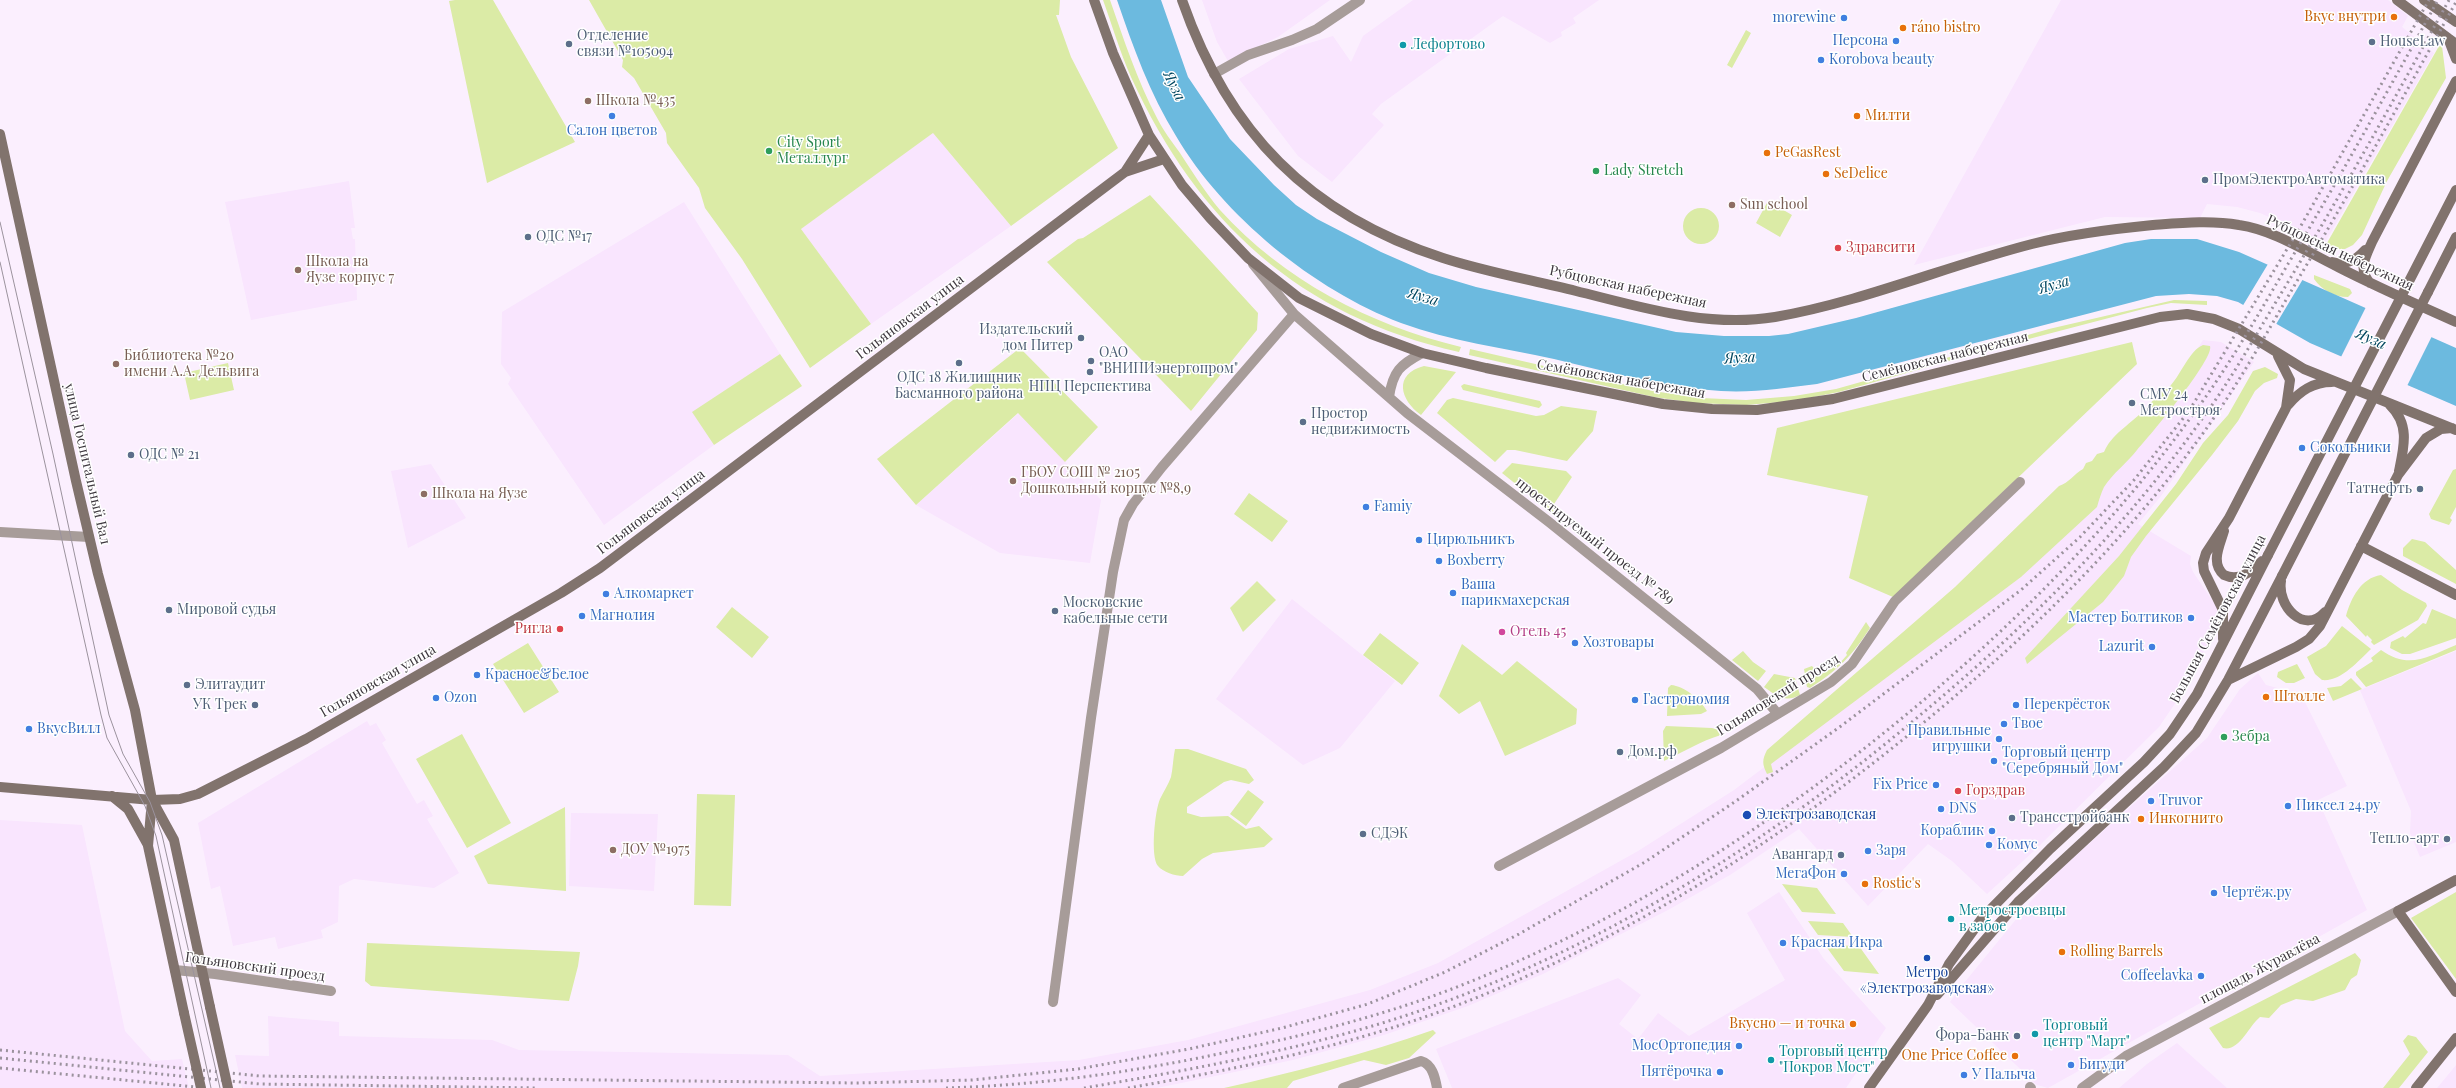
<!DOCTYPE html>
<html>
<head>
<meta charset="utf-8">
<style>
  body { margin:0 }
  canvas { display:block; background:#fbeffe }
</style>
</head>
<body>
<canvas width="2456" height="1088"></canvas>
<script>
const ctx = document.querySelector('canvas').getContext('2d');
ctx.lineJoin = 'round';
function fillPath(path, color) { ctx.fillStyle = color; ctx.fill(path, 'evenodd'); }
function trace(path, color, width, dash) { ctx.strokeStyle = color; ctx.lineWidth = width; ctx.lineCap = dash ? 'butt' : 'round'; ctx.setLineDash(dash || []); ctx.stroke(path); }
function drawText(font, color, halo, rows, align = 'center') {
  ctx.font = font + ' "Playfair Display",serif'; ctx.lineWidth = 3; ctx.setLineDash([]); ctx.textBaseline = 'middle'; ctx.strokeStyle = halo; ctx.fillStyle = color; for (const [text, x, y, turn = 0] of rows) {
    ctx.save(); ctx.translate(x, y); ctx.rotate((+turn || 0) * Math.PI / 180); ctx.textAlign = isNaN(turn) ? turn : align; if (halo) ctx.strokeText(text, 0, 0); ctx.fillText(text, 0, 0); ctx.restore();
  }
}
fillPath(new Path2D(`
  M1202 0H1330L1278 37 1228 61 1217 42Z
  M1413 0H1599L1573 18 1576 23 1561 32 1562 36 1550 43 1503 16 1493 23 1381 104 1372 114 1384 125 1332 182 1298 156 1239 79 1289 49 1333 36 1351 62 1363 36Z
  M2061 0H2388L2408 16 2402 27 2434 53 2323 246 2291 227 2260 213 2237 207 2207 204 2200 218 2105 217 1914 265Z
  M933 133 1011 226 871 324 801 229Z
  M349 181 355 228H351L353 239H355L357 300 251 320 225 202Z
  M684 202 780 354 693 412 714 445 604 525 508 384 511 378 501 364 502 312Z
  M2203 340 2221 342 2254 362 2161 496 2138 524 2191 556 2190 564 2193 572 2218 609 2219 619 2216 629 2176 702 2159 727 2035 850 1987 894 1952 861 1928 844 1868 906 1799 829 1730 875 1668 910 1543 974 1468 1006 1384 1035 1293 1060 1157 1088H242L235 1055 269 1056 268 1016 339 1022V1036L492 1040 519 1050 788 1055 820 1076 1079 1060 1188 1040 1370 990 1438 963 1638 851 1734 790 1812 731 2163 402Z
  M1019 413 1101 500 1090 563 1000 553 916 505Z
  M431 464 466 518 408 548 391 471Z
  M1292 599 1395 681 1340 748 1303 765 1216 699Z
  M2456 651V842L2420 857 2410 833 2411 811 2360 690Z
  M2258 673 2266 685 2301 694 2347 786 2318 800 2367 910 2048 1088 2037 1085 1950 1002 1964 983 2031 901 2061 869 2207 738 2240 689Z
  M367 721 370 726 376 723 386 740 382 743 417 804 424 800 433 816 427 819 459 873 434 888 354 879 339 886 338 922 321 930 323 938 278 949 275 937 233 946 220 886 211 889 198 823Z
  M571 813 658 814 654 891 569 886Z
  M0 820 82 825 125 1031 152 1061 182 1059 189 1088H0Z
  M1779 892 1824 959 1886 1028 1846 1088H1452L1436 1049 1618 978 1641 995 1619 1024 1638 1039 1658 1013 1689 1036 1785 980 1747 913Z
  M2177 1043 2227 1088H2119L2147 1064Z
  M2456 1065V1088H2437L2452 1070Z`), '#f9e5fe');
fillPath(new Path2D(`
  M455 0H493L575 142 487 183 449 1Z
  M589 0H1060L1059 15H1056L1071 57 1118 148 1011 226 933 133 801 229 871 324 810 368 742 259 705 208 699 188 667 143 666 133 634 78 622 67 623 60Z
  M1103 0H1110C1124 40 1137 80 1157 118 1163 130 1172 142 1180 153 1193 173 1205 192 1220 210 1283 280 1370 325 1461 347L1459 352C1300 316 1198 223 1131 77 1120 52 1112 25 1103 0Z
  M1746 30 1751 33 1732 68 1727 65Z
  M2439 46H2442L2446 78 2387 181 2362 235 2353 245 2345 249H2330L2327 243Z
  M1150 195 1258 313 1257 330 1191 411 1047 262 1078 239 1083 238Z
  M1768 201 1792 215 1780 237 1756 223Z
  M1683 226a18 18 0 1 1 36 0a18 18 0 1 1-36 0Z
  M2314 275 2350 289 2352 293 2348 297C2334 297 2322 290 2314 279Z
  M2174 300 2207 301V305L2171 303 2147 308 2002 346 1839 392 1793 401 1746 405 1695 403 1654 397 1469 355 1470 349 1653 391 1701 398 1746 400 1794 396 1836 389 2049 329Z
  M2132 342 2137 364 1893 597 1849 578 1868 496 1767 475 1777 428Z
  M2203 345 2210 346C2215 358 2149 437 2137 450 2127 463 2113 473 2104 487 2101 493 2099 500 2097 507L2021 577 1771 764 1773 772 1767 774C1762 764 1762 760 1767 750L1955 587 2059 486C2069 483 2074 474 2083 469L2086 463 2092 461 2097 454 2104 452C2111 435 2129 425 2142 412 2149 406 2154 398 2161 392 2164 389 2169 389 2171 385 2181 374 2190 350 2203 345Z
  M1020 348 1098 427 1065 462 1018 413 916 505 877 459Z
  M780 354 802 386 714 445 692 412Z
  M228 363 234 390 190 400 184 373Z
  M1424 366 1456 372 1421 415C1400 400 1393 374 1424 366Z
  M2265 367 2278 374 2277 378 2264 383 2255 391 2238 421 2212 455 2146 536 2131 557 2124 576 2103 602 2027 664 2025 658 2119 556 2176 484 2203 443 2228 415 2253 371Z
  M1464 384 1540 401 1542 405 1539 408 1463 390 1461 386Z
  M1453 398 1536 416 1544 415 1561 406 1597 411 1593 431 1567 461 1515 450H1507L1495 462 1437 413 1447 400Z
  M1512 463 1566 471 1572 477 1554 504 1553 514 1502 473Z
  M2456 469V507L2450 518 2452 520 2449 525 2431 519 2429 514 2453 470Z
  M1249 493 1288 521 1272 542 1234 514Z
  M2412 539 2425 542 2456 570V584L2403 556V548Z
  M2381 575 2402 590 2426 603 2427 606 2418 620 2374 645 2371 642 2372 640 2367 635 2366 637 2346 616C2351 598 2361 578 2381 575Z
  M1257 581 1276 600 1243 632 1230 608Z
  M732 607 769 637 752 658 716 627Z
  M2432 609 2456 619V638L2410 654H2402L2390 648 2391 642 2403 636 2405 638 2423 623 2426 624Z
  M1866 622 1870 628C1851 657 1839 669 1810 688L1807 687 1804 669 1812 666 1820 675 1839 664 1847 655 1846 653Z
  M2342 626 2371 649C2358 661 2341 682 2322 680L2315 674 2307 657 2326 646Z
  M1380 633 1419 663 1402 685 1363 655Z
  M528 643 559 692 524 713 493 664Z
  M1462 644 1502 675 1517 661 1577 709 1576 724 1505 756 1480 701 1459 714 1439 696Z
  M2456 645V650L2366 687 2356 675V672L2373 661 2371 658 2381 650C2409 670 2427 657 2456 645Z
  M1743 651 1753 662 1766 671 1758 681 1732 660Z
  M2297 664 2305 678 2294 683H2286L2277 677 2278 672Z
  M1774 674 1795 678 1800 695C1785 703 1777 696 1764 687Z
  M2351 678 2362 689 2333 701 2327 688 2341 686Z
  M1671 685C1684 686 1700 699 1707 711L1701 714 1667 716 1668 688Z
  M1666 726 1712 728 1722 731 1721 735C1701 741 1683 752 1664 761L1663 731Z
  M462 734 511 823 467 848 416 759Z
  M1175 749H1188L1246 769 1254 780 1249 784 1231 780 1224 782 1187 807V813L1201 817 1228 816 1246 829 1259 826 1273 839 1264 847 1213 853 1202 859 1183 876C1175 876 1163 872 1158 866 1150 857 1155 810 1160 799 1164 791 1168 785 1171 777 1173 768 1173 758 1175 749Z
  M1248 790 1264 802 1246 826 1230 814Z
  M697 794 735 795 731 906 694 905Z
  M565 807 566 891 488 884 474 856Z
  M1782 884 1817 888 1836 914 1802 912Z
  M2456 892V979L2411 918Z
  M1808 921 1843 923 1853 937 1818 935Z
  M367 943 580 952 578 966 569 1001 371 986 365 981Z
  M1825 945 1859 946 1879 974 1844 971Z
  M2355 953 2361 960 2357 975 2351 979 2345 990 2313 1001 2296 999 2281 1005 2269 1018 2260 1017C2248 1027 2239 1052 2223 1048L2209 1028Z
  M1433 1030 1436 1033 1409 1058 1386 1065 1364 1060 1293 1081 1287 1088H1224C1295 1072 1365 1054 1433 1030Z
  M2408 1035 2416 1037 2428 1052 2399 1088H2383L2410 1054 2403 1041Z`), '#dbeba6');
fillPath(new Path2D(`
  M1117 0H1161L1188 77 1230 139 1274 185 1296 205 1317 219 1381 252 1429 273 1476 287 1676 332 1724 336H1769L1788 334 1856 318 2125 243 2151 239H2197L2239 252 2456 348V406L2310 343 2238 302 2217 296 2189 294 2156 296 1817 384C1785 388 1753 393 1721 391 1665 388 1609 372 1554 359 1504 348 1450 341 1401 323 1314 290 1223 216 1176 136 1150 94 1133 47 1117 0Z`), '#6cbadf');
fillPath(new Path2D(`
  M2268 264 2303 279 2275 326 2242 307Z
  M2366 307 2432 336 2406 388 2340 359Z`), '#fbeffe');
trace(new Path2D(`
  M1214 74 1248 55 1292 40 1317 29 1360 0
  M1253 264 1294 314 1407 413 1549 522 1757 689 1777 713
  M1389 397C1393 371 1400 365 1422 353
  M0 532 89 537
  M1499 866 1721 748 1831 682 1852 664 1895 601 2020 482
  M175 970 215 974 331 991
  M1053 1002 1091 718 1113 572 1124 520 1133 504 1162 467 1294 314
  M2030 1087 2031 1088
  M1343 1088 1421 1061C1432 1064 1435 1077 1437 1088
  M2082 1088 2126 1056 2398 911`), '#a79c99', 10);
trace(new Path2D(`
  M1094 0 1113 53 1149 135 1182 185 1210 218 1248 258 1299 298 1371 334 1422 353 1486 368 1663 404 1712 409 1757 410 1833 399 2160 317 2187 314 2214 319 2239 329 2304 369 2456 430
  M1182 0C1228 132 1309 215 1443 258 1486 272 1532 280 1576 291 1641 307 1707 328 1775 317 1862 302 1946 266 2032 244 2071 234 2112 229 2153 225 2180 223 2211 220 2239 225 2274 230 2307 252 2338 267 2377 287 2416 304 2456 322
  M2397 0 2456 44
  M2424 0 2456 22
  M2448 38 2456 59
  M0 134 76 481 98 574 135 710 152 800 148 846 184 1013
  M1125 172 1149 135
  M2332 262C2346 266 2356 260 2365 250
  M2370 283C2358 269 2365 258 2372 242L2456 81
  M2428 292 2456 237
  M2288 405C2300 391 2313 382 2332 382
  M2390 405C2410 424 2404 447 2399 471
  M2224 531C2220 545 2210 563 2224 575 2239 582 2251 572 2262 561
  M2361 546 2456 595
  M2281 581C2277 606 2304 635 2325 612
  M2223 639V610L2204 571 2203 563 2206 553 2229 518 2286 408 2290 380 2278 356
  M2228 680 2296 647 2309 639 2320 626 2398 475 2426 438 2441 429 2452 428
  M0 787 152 800 180 799 198 794 306 739 561 593 600 568 1125 172 1164 159
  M112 796 128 809 148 845
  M152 800 174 840 210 1007
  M2456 880 2398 911 2456 992
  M1937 995 2018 902 2164 767 2196 733 2228 680 2282 576
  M1869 1088 1928 1005 1949 964 1983 917 2050 849 2144 762 2170 734 2197 694 2268 555
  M2416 1088 2456 1038`), '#81736d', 10);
trace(new Path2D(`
  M0 222 53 454 109 715 123 754 150 802 162 835 220 1088
  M0 262 101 715 107 738 145 806 156 836 211 1088`), '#9b929d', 1);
trace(new Path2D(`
  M0 1050 260 1076 857 1083 972 1080 1078 1069 1189 1049 1282 1028 1368 1004 1445 972 1519 934 1645 862 1736 801 1841 726 2021 590 2080 537 2134 480 2189 411 2298 231 2429 0
  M0 1058 260 1084 538 1088
  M0 1068 206 1088
  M946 1088C1044 1085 1141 1071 1237 1050 1313 1033 1389 1014 1462 985 1630 918 1781 820 1919 704 2021 618 2116 521 2194 413 2229 366 2258 315 2288 264 2340 177 2389 89 2438 0
  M1084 1088C1183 1071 1283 1053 1379 1024 1582 962 1765 847 1925 711 2028 625 2124 529 2202 419 2233 377 2258 331 2285 287 2342 193 2396 96 2449 0
  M1128 1088C1243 1068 1359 1044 1468 1001 1642 932 1797 829 1940 709 2041 624 2135 530 2211 422 2244 375 2271 325 2300 276 2354 186 2405 94 2456 2`), '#9b929d', 3, [2, 4]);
trace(new Path2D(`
  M2268 555 2456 190
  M2282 576 2428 292
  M210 1007 228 1088
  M184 1013 201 1088`), '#81736d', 10);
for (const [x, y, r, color] of [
  [2394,17,4,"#e8710a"],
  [1844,18,4,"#3f7fe0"],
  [1903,28,4,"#e8710a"],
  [1896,41,4,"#3f7fe0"],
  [2372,42,4,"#5c6f8a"],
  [569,44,4,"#5c6f8a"],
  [1403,45,4,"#0f9aa8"],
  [1821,60,4,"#3f7fe0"],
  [588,101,4,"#8d6e63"],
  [612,116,4,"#3f7fe0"],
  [1857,116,4,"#e8710a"],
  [769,151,4,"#2e9e5b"],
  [1767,153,4,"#e8710a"],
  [1596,171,4,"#2e9e5b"],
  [1826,174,4,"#e8710a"],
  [2205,180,4,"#5c6f8a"],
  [1732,205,4,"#8d6e63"],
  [528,237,4,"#5c6f8a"],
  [1838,248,4,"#e0444e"],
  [298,270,4,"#8d6e63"],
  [1081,338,4,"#5c6f8a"],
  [1091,361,4,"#5c6f8a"],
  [959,363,4,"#5c6f8a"],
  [116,364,4,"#8d6e63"],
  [1090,372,4,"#5c6f8a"],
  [2132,403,4,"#5c6f8a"],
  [1303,422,4,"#5c6f8a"],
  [2302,448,4,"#3f7fe0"],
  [131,455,4,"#5c6f8a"],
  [1013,481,4,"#8d6e63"],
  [2420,489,4,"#5c6f8a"],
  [424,494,4,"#8d6e63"],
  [1366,507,4,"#3f7fe0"],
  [1419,540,4,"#3f7fe0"],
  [1439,561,4,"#3f7fe0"],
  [1453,593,4,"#3f7fe0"],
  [606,594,4,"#3f7fe0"],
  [169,610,4,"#5c6f8a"],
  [1055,611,4,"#5c6f8a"],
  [582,616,4,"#3f7fe0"],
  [2191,618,4,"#3f7fe0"],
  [560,629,4,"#e0444e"],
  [1502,632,4,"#d1479c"],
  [1575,643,4,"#3f7fe0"],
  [2152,647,4,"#3f7fe0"],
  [477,675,4,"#3f7fe0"],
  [187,685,4,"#5c6f8a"],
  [2266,697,4,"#e8710a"],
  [436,698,4,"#3f7fe0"],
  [1635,700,4,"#3f7fe0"],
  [255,705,4,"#5c6f8a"],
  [2016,705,4,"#3f7fe0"],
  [2004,724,4,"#3f7fe0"],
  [29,729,4,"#3f7fe0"],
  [2224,737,4,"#2e9e5b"],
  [1999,739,4,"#3f7fe0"],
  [1620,752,4,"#5c6f8a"],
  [1994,761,4,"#3f7fe0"],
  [1936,785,4,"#3f7fe0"],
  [1958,791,4,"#e0444e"],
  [2151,801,4,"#3f7fe0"],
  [2288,806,4,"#3f7fe0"],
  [1941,809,4,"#3f7fe0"],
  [1747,815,5,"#1a4fb4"],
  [2012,818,4,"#5c6f8a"],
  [2141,819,4,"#e8710a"],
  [1992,831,4,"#3f7fe0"],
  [1363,834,4,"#5c6f8a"],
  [2447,839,4,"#5c6f8a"],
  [1989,845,4,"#3f7fe0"],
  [613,850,4,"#8d6e63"],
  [1868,851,4,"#3f7fe0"],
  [1841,855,4,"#5c6f8a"],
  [1844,874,4,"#3f7fe0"],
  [1865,884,4,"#e8710a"],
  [2214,893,4,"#3f7fe0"],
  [1951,919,4,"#0f9aa8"],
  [1783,943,4,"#3f7fe0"],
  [2062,952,4,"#e8710a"],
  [1927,958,4,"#1a4fb4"],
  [2201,976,4,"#3f7fe0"],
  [1853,1024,4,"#e8710a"],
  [2035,1034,4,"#0f9aa8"],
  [2017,1036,4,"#5c6f8a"],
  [1739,1046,4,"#3f7fe0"],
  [2015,1056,4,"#e8710a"],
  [1771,1060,4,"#0f9aa8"],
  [2071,1065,4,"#3f7fe0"],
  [1720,1072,4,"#3f7fe0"],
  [1964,1075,4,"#3f7fe0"]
]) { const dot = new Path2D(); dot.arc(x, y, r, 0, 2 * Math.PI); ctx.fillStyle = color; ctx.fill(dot); trace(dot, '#fff', 1.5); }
drawText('14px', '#c56008', '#fff', [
  ["Вкус внутри",2386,17,"right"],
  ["ráno bistro",1911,28],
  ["Милти",1865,116],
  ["PeGasRest",1775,153],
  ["SeDelice",1834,174],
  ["Штолле",2274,697],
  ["Инкогнито",2149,819],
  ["Rostic's",1873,884],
  ["Rolling Barrels",2070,952],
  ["Вкусно — и точка",1845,1024,"right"],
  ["One Price Coffee",2007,1056,"right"]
], 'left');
drawText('14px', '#366cbe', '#fff', [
  ["morewine",1836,18,"right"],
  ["Персона",1888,41,"right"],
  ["Korobova beauty",1829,60],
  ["Салон цветов",612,131,"center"],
  ["Сокольники",2310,448],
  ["Famiy",1374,507],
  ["Цирюльникъ",1427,540],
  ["Boxberry",1447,561],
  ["Ваша",1461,585],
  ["парикмахерская",1461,601],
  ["Алкомаркет",614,594],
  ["Магнолия",590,616],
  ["Мастер Болтиков",2183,618,"right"],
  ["Хозтовары",1583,643],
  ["Lazurit",2144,647,"right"],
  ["Красное&Белое",485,675],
  ["Ozon",444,698],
  ["Гастрономия",1643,700],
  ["Перекрёсток",2024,705],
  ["Твое",2012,724],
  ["ВкусВилл",37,729],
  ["Правильные",1991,731,"right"],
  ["игрушки",1991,747,"right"],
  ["Торговый центр",2002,753],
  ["\"Серебряный Дом\"",2002,769],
  ["Fix Price",1928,785,"right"],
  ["Truvor",2159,801],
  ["Пиксел 24.ру",2296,806],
  ["DNS",1949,809],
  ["Кораблик",1984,831,"right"],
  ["Комус",1997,845],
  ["Заря",1876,851],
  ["МегаФон",1836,874,"right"],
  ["Чертёж.ру",2222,893],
  ["Красная Икра",1791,943],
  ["Coffeelavka",2193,976,"right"],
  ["МосОртопедия",1731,1046,"right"],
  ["Бигуди",2079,1065],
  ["Пятёрочка",1712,1072,"right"],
  ["У Палыча",1972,1075]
], 'left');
drawText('14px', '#4e5e75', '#fff', [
  ["Отделение",577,36],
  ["связи №105094",577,52],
  ["HouseLaw",2380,42],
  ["ПромЭлектроАвтоматика",2213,180],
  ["ОДС №17",536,237],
  ["Издательский",1073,330,"right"],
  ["дом Питер",1073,346,"right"],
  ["ОАО",1099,353],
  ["\"ВНИПИэнергопром\"",1099,369],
  ["ОДС 18 Жилищник",959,378,"center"],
  ["Басманного района",959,394,"center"],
  ["НПЦ Перспектива",1090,387,"center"],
  ["СМУ 24",2140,395],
  ["Метростроя",2140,411],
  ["Простор",1311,414],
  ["недвижимость",1311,430],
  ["ОДС № 21",139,455],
  ["Татнефть",2412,489,"right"],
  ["Московские",1063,603],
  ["кабельные сети",1063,619],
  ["Мировой судья",177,610],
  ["Элитаудит",195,685],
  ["УК Трек",247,705,"right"],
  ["Дом.рф",1628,752],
  ["Трансстройбанк",2020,818],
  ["СДЭК",1371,834],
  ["Тепло-арт",2439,839,"right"],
  ["Авангард",1833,855,"right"],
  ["Фора-Банк",2009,1036,"right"]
], 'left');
drawText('14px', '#0d838f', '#fff', [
  ["Лефортово",1411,45],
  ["Метростроевцы",1959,911],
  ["в забое",1959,927],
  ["Торговый",2043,1026],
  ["центр \"Март\"",2043,1042],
  ["Торговый центр",1779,1052],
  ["\"Покров Мост\"",1779,1068]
], 'left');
drawText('14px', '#785e54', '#fff', [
  ["Школа №435",596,101],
  ["Sun school",1740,205],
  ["Школа на",306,262],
  ["Яузе корпус 7",306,278],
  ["Библиотека №20",124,356],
  ["имени А.А. Дельвига",124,372],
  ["ГБОУ СОШ № 2105",1021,473],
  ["Дошкольный корпус №8,9",1021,489],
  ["Школа на Яузе",432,494],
  ["ДОУ №1975",621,850]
], 'left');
drawText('14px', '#27864d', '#fff', [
  ["City Sport",777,143],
  ["Металлург",777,159],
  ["Lady Stretch",1604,171],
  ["Зебра",2232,737]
], 'left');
drawText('14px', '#be3a42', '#fff', [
  ["Здравсити",1846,248],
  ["Ригла",552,629,"right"],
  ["Горздрав",1966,791]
], 'left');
drawText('14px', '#3d373e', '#fff', [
  ["Рубцовская набережная",2340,253,25],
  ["Рубцовская набережная",1628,287,12],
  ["Гольяновская улица",910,317,-37],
  ["Семёновская набережная",1945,357,-14],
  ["Семёновская набережная",1621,379,10],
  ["улица Госпитальный Вал",87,464,77],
  ["Гольяновская улица",651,512,-37],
  ["проектируемый проезд № 789",1595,541,38],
  ["Большая Семёновская улица",2218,619,-62],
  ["Гольяновская улица",378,681,-30],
  ["Гольяновский проезд",1778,695,-32],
  ["Гольяновский проезд",255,967,8],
  ["площадь Журавлёва",2260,969,-28]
]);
drawText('14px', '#b23c85', '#fff', [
  ["Отель 45",1510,632]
], 'left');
drawText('14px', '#164399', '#fff', [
  ["Электрозаводская",1756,815],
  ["Метро",1927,973,"center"],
  ["«Электрозаводская»",1927,989,"center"]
], 'left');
drawText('italic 15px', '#00465f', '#fff', [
  ["Яуза",1174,86,64],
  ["Яуза",2054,285,-16],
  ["Яуза",1423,297,16],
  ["Яуза",2371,339,24],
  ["Яуза",1740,358,-3]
]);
</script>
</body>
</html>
